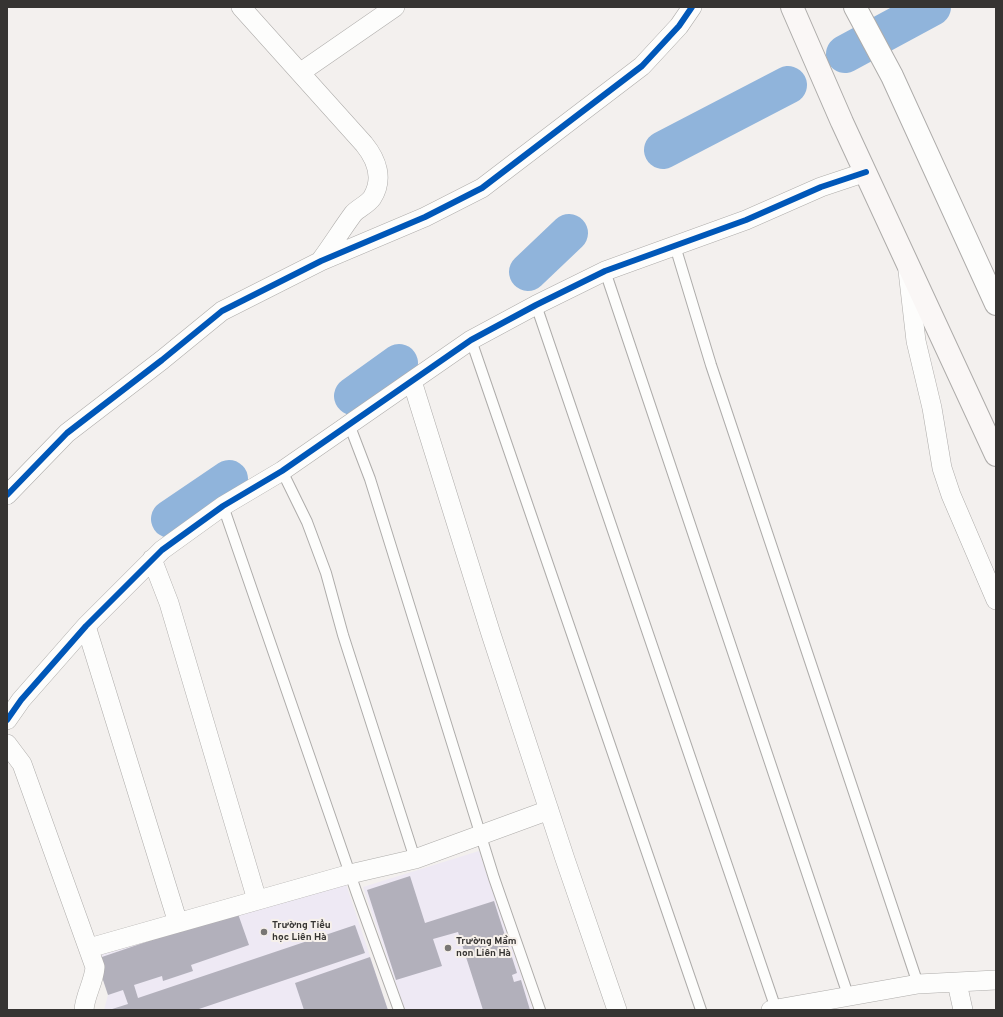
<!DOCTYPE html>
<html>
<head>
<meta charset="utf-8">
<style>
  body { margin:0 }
  #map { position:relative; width:1003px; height:1017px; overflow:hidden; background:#f3f0ee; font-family:Overpass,sans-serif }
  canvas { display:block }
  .frame { position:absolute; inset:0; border:8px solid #363432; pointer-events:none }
</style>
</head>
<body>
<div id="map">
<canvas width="1003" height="1017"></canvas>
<div class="frame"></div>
</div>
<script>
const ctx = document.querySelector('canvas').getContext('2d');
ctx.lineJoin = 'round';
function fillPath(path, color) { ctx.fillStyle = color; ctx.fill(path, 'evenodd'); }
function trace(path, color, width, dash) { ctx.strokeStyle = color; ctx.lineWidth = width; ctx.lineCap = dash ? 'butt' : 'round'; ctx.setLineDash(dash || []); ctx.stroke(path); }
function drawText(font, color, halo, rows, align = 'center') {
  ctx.font = font + ' Overpass,sans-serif'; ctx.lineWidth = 4; ctx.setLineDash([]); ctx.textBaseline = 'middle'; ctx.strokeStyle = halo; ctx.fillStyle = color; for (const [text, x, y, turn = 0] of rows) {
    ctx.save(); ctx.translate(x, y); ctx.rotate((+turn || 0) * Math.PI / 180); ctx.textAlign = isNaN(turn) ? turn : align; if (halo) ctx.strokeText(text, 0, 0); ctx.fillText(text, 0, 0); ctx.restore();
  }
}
fillPath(new Path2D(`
  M479 851 533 1010H405L363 887Z
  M346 884 388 1010H104L108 995 97 952Z`), '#eee9f4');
trace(new Path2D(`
  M845 54 932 7
  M663 150 788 85
  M528 272 569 233
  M353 396 399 363
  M170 519 229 479`), '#90b4db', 38);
fillPath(new Path2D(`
  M410 876 425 923 494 901 517 973 512 975 514 982 521 980 530 1010H483L458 932 433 939 442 966 396 980 367 890Z
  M237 911 249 945 191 965 193 971 163 981 162 976 134 985 138 998 355 925 365 953 196 1010H109L128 1004 123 990 108 995 96 959Z
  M370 957 388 1010H304L295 983Z`), '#b2b0bb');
const service = new Path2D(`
  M675 246 711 365 918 984
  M605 271 848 995
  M536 305 776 1009
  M471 340 701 1010
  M349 424 370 479 494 878 540 1010
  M282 471 307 522 326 573 343 635 415 859
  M223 506 357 894 399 1010`);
const minor = new Path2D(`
  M241 7 364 144C377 160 384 179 372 198 367 205 358 208 353 214 342 229 332 245 321 260
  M301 72 395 7
  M908 271 916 341 932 408 942 468 951 495 996 600
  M412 381 491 634 565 859 617 1010
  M7 495 67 433 162 360 222 311 321 261 425 217 482 188 642 66 679 26 692 7
  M152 559 169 603 257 900
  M86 626 178 923
  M7 720 21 700 86 626 162 550 223 506 282 471 471 340 536 305 605 271 746 220 821 187 866 172
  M7 744 22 764 95 967C94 982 85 995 84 1010
  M89 948 350 874 415 859 549 810
  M957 983 963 1010
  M771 1010 918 984 996 980`);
const tertiary = new Path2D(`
  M855 7 892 76 996 304`);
const secondary = new Path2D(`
  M792 7 842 122 996 455`);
trace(service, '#aeacaa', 12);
trace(minor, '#aeacaa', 20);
trace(tertiary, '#aeacaa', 24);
trace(secondary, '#aeacaa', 24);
trace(service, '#fdfdfc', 10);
trace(minor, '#fdfdfc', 19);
trace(tertiary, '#fdfdfc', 22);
trace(secondary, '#faf7f6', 22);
trace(new Path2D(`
  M7 495 67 433 162 360 222 311 321 261 425 217 482 188 642 66 679 26 692 7
  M7 720 21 700 86 626 162 550 223 506 282 471 471 340 536 305 605 271 746 220 821 187 866 172`), '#0057b8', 6);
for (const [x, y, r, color] of [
  [264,932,4,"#787674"],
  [448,948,4,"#787674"]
]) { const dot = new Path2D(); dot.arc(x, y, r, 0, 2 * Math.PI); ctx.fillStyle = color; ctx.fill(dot); trace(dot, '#f6f0eb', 1.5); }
drawText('bold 10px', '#363432', '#f6f0eb', [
  ["Trường Tiểu",272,926],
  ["học Liên Hà",272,938],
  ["Trường Mầm",456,942],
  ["non Liên Hà",456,954]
], 'left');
</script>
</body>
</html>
